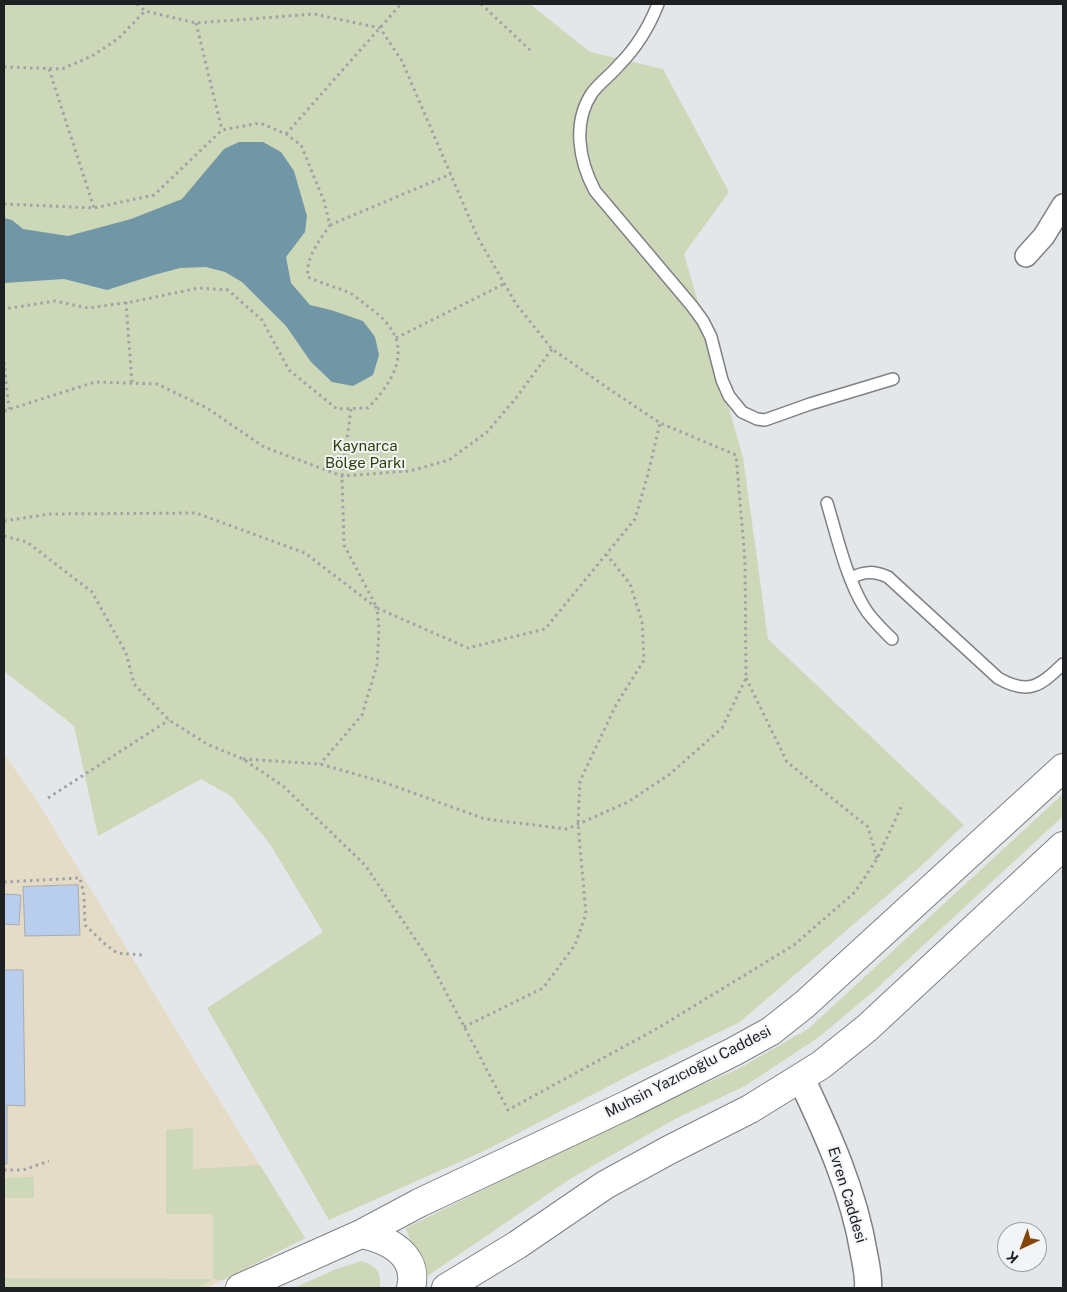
<!DOCTYPE html>
<html>
<head>
<meta charset="utf-8">
<style>
  body { margin:0 }
  #map { position:relative; width:1067px; height:1292px; overflow:hidden; background:#e4e7ea; font-family:"Public Sans",sans-serif }
  canvas { display:block }
  .frame { position:absolute; inset:0; border:5px solid #1f2021; pointer-events:none }
  .north { position:absolute; left:997px; top:1222px; width:50px; height:50px; box-sizing:border-box; background:#f2f4f8; border:1px solid #9e9fa2; border-radius:50%; rotate:223deg; font-size:14px; font-weight:700; line-height:20px; text-align:center; color:#1f2021 }
  .north::after { content:''; display:block; margin:auto; width:18px; height:22px; background:#84440a; clip-path:polygon(50% 0,100% 100%,50% 72%,0 100%) }
</style>
</head>
<body>
<div id="map">
<canvas width="1067" height="1292"></canvas>
<div class="frame"></div>
<div class="north">K</div>
</div>
<script>
const ctx = document.querySelector('canvas').getContext('2d');
ctx.lineJoin = 'round';
function fillPath(path, color) { ctx.fillStyle = color; ctx.fill(path, 'evenodd'); }
function trace(path, color, width, dash) { ctx.strokeStyle = color; ctx.lineWidth = width; ctx.lineCap = dash ? 'butt' : 'round'; ctx.setLineDash(dash || []); ctx.stroke(path); }
function drawText(font, color, halo, rows, align = 'center') {
  ctx.font = font + ' "Public Sans",sans-serif'; ctx.lineWidth = 4; ctx.setLineDash([]); ctx.textBaseline = 'middle'; ctx.strokeStyle = halo; ctx.fillStyle = color; for (const [text, x, y, turn = 0] of rows) {
    ctx.save(); ctx.translate(x, y); ctx.rotate((+turn || 0) * Math.PI / 180); ctx.textAlign = isNaN(turn) ? turn : align; if (halo) ctx.strokeText(text, 0, 0); ctx.fillText(text, 0, 0); ctx.restore();
  }
}
fillPath(new Path2D(`
  M4 754 36 799 195 1061 305 1238 207 1288H4Z`), '#e4dcc7');
fillPath(new Path2D(`
  M4 4H530L590 52 663 69 729 192 684 254 743 457 768 639 964 825 920 867 740 1022 636 1072 484 1151 329 1220 207 1008 323 932 270 844 231 796 201 779 98 836 74 726 4 671Z
  M1063 794V816L874 991 819 1037 745 1086 677 1118 570 1179 423 1279 406 1228 623 1120 738 1069 808 1029Z
  M193 1128V1169L260 1165 305 1238 223 1280 213 1279 198 1288H4V1278L213 1279V1214H166V1130Z
  M34 1177V1198H4V1178Z
  M362 1261C378 1268 381 1270 380 1288H294L336 1269Z`), '#cdd8b8');
fillPath(new Path2D(`
  M239 142H263L281 152 294 171 307 216 305 232 286 257 291 283 310 305 331 310 363 321 375 337 379 355 373 375 353 386 332 382 311 362 286 326 242 282 225 272 206 267 180 268 154 275 107 290 64 279 4 283V218L12 220 23 229 68 236 131 219 182 199 224 149Z`), '#7197a7');
const building = new Path2D(`
  M78 885 80 935 25 936 23 887Z
  M4 894 21 895 19 925 4 924Z
  M4 970H23L25 1106 7 1105V1164H4Z`);
fillPath(building, '#b9cdec');
trace(building, '#a9abaf', 1);
const service = new Path2D(`
  M658 4C649 27 636 48 619 65 611 75 600 82 592 93 572 123 579 161 595 191L692 306 703 321 711 337 722 380 729 396 742 412 757 419 765 420 810 404 893 379
  M827 503C837 536 846 577 864 607 871 619 882 629 892 639
  M851 578C864 571 874 571 888 577L998 678C1029 696 1041 685 1063 664`);
const minor = new Path2D(`
  M1026 256 1044 236 1063 205`);
const tertiary = new Path2D(`
  M801 1078C828 1135 854 1192 864 1254 866 1265 869 1277 868 1288`);
const primary = new Path2D(`
  M361 1234C388 1239 419 1255 411 1288
  M240 1288 361 1234 419 1203 629 1104 733 1052 771 1031 805 1004 1063 768
  M446 1288 517 1245 605 1185 669 1150 750 1109 821 1065 867 1028 1063 846`);
trace(service, '#7f8184', 14);
trace(minor, '#7f8184', 24);
trace(tertiary, '#7f8184', 29);
trace(primary, '#7f8184', 30);
trace(new Path2D(`
  M137 4 145 11 196 23 314 14 380 28 402 61 478 238 516 304 552 349 612 391 660 423 736 455 745 561 746 678 722 728 670 774 628 802 567 829 485 819 383 782 320 764 243 759
  M481 4 530 50
  M196 23 222 130
  M4 67 62 69 92 56 119 38 145 11
  M49 69 94 208
  M286 134 401 4
  M4 204 94 208 154 195 222 130 260 123 286 134 301 145 324 201 330 225C320 240 305 258 308 277 321 283 335 287 348 292 356 296 363 303 370 308 414 339 401 374 368 408L337 409 289 370 262 320 228 290 199 288 131 302 88 308 55 301 4 309
  M330 225 451 174
  M126 302 132 384
  M396 338 504 284
  M4 362 9 409
  M351 409 342 476 344 545 377 608 468 648 545 629 635 519 648 474 660 423
  M4 411 95 382 157 384 207 408 264 447 342 476 410 471 449 460 487 432 516 398 552 349
  M4 521 50 514 196 513 305 553 377 608 379 629 377 665 362 715 320 764
  M4 536 27 542 92 592 126 653 134 684 169 720 207 744 243 759 283 786 365 865 428 958 508 1110 658 1028 794 945 855 892 877 859 903 803
  M746 678 787 762 868 827 877 859
  M48 798 169 720
  M4 882 80 878 84 895 85 925 105 944 117 953 143 955
  M464 1027 543 988 575 945 586 914 578 824 580 781 616 705 644 660 642 621 630 584 607 555
  M4 1170H23L49 1161`), '#a0a3a5', 3, [2.5, 4]);
trace(service, '#fff', 11);
trace(minor, '#fff', 21);
trace(tertiary, '#fff', 26);
trace(primary, '#fff', 28);
drawText('15px', '#313e04', '#f2f4f8', [
  ["Kaynarca",365,446],
  ["Bölge Parkı",365,463]
]);
drawText('15px', '#1f2021', '#f2f4f8', [
  ["Muhsin Yazıcıoğlu Caddesi",688,1072,-27],
  ["Evren Caddesi",847,1195,73]
]);
</script>
</body>
</html>
